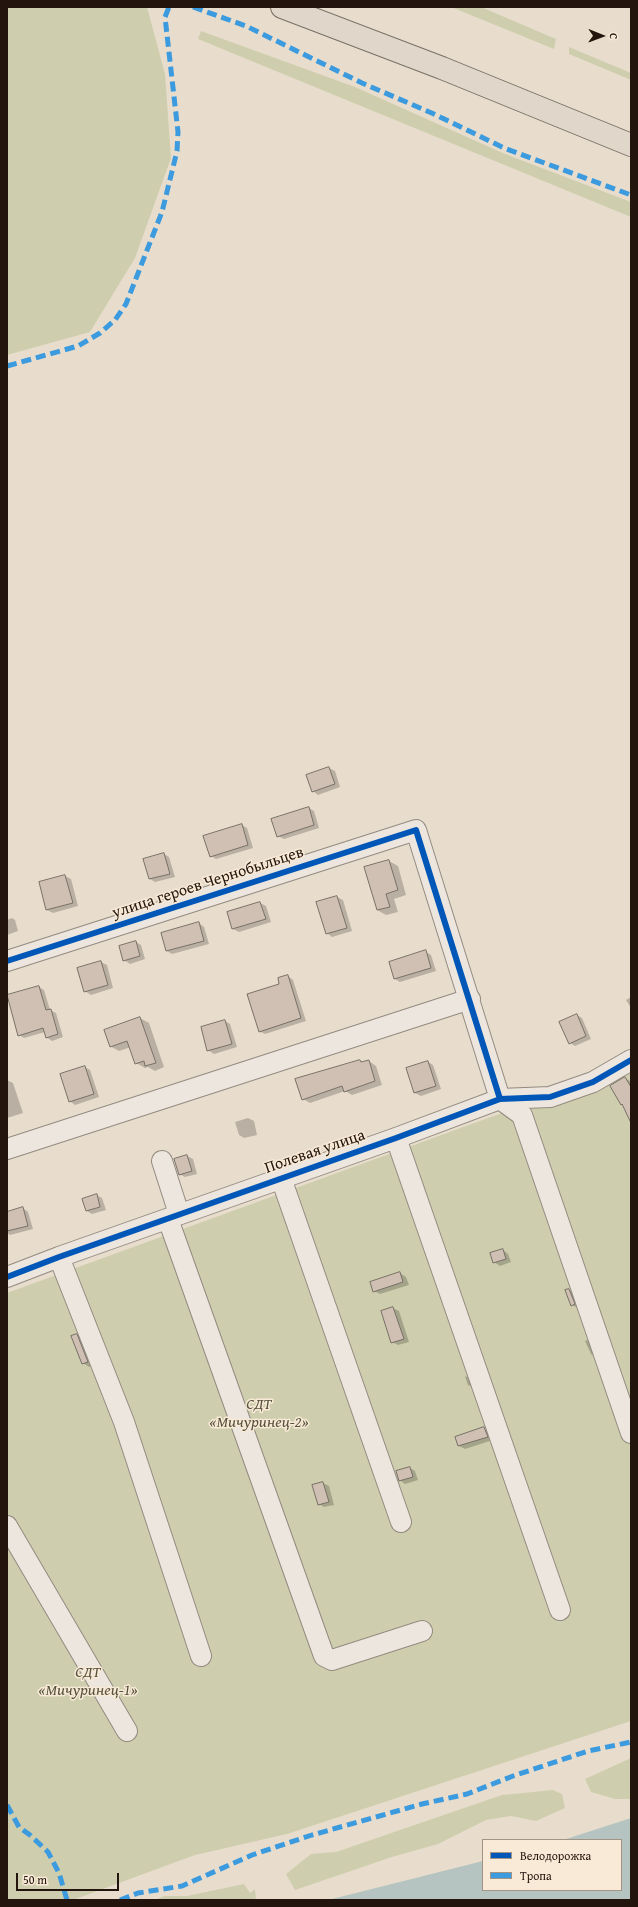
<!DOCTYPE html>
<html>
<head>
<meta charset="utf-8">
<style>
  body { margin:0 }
  #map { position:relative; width:638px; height:1907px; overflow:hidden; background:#e8ddcc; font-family:"Gentium Book Plus",serif }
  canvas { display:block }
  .frame { position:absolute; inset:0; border:8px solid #23150d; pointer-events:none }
  .legend { position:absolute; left:482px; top:1839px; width:140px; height:52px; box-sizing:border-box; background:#f8ead6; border:1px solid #a39586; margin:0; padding:5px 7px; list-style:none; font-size:12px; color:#23150d }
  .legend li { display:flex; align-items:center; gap:8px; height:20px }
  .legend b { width:20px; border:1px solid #a39586 }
  .north { position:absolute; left:582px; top:16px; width:40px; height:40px; -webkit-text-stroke:3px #f8ead6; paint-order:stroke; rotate:91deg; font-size:11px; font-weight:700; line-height:16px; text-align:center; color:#23150d }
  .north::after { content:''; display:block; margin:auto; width:14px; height:18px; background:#23150d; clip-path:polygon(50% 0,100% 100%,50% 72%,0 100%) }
  .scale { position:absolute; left:16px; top:1873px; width:103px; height:18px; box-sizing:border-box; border:2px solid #23150d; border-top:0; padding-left:5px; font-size:12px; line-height:14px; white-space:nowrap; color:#23150d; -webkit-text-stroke:3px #f8ead6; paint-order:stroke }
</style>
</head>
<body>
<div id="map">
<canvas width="638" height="1907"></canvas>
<div class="frame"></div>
<ul class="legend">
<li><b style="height:5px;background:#0057b8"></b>Велодорожка</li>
<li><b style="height:5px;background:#3c9ade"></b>Тропа</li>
</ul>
<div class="north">С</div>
<div class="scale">50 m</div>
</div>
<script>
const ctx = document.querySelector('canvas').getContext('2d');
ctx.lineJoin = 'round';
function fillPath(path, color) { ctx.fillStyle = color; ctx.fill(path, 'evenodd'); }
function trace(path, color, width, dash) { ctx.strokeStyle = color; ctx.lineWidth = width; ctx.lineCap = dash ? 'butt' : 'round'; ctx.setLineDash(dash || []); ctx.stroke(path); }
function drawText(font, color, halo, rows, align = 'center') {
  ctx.font = font + ' "Gentium Book Plus",serif'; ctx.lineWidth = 3; ctx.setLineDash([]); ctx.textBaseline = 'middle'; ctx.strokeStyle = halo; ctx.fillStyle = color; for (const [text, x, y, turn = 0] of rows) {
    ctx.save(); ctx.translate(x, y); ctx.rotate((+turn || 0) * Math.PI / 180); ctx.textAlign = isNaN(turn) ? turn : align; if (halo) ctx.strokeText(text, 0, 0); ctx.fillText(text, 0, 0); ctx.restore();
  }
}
fillPath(new Path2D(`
  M7 7H147L165 74 171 158 135 258 90 332 7 355Z
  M451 7H481L556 39 554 49Z
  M201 31 355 87 505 154 631 202V217L198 39Z
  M569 47 631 73V80L569 54Z
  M631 1066V1721L287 1834 195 1855 73 1900H7V1293Z
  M631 1758V1799H615L591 1792 585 1779Z
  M553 1790 562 1794 565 1808 536 1821 511 1816 486 1820 438 1844 392 1857 295 1890 286 1874 311 1854 336 1852 502 1795Z
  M244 1884 250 1893 255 1889 256 1900H155L164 1896H187Z`), '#ceceae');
fillPath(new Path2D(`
  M631 1818V1900H328L483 1861V1890H621V1840H563Z`), '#b5c4c0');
fillPath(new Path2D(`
  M329 768 335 771 340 787 318 795 313 791Z
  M309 808 314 811 319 828 284 839 278 836Z
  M242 825 247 828 253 848 216 859 211 856Z
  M164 854 169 857 175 877 155 882 150 879Z
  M389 861 398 866 406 895 394 899 398 912 386 915 377 910Z
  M65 876 71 879 78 906 53 913 47 910 40 883Z
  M337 897 343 900 352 931 332 937 327 933Z
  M260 903 266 906 271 922 239 932 233 929Z
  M12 918 15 920 18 931 7 935V920Z
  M199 923 204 927 209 944 172 954 167 951 162 934Z
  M136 942 141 945 145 959 130 964 124 960Z
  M426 952 431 955 436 971 400 982 395 979Z
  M101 962 107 965 113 988 91 995 85 991Z
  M288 976 293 980 306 1021 265 1034 259 1031 280 984Z
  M39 987 44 990 50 1010 56 1013 63 1037 52 1041 46 1037 45 1032 24 1038 19 1035Z
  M631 997V1008L626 1000Z
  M577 1015 582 1018 591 1039 575 1046 570 1043Z
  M140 1018 149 1023 164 1067 155 1071 148 1067 145 1068 136 1063 131 1047 119 1051 110 1046Z
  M225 1021 230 1024 237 1047 214 1054 208 1050Z
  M360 1061 363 1063 369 1061 376 1066 382 1085 352 1095 345 1091 310 1103 303 1099Z
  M428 1062 433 1065 441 1089 421 1096 415 1093Z
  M85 1067 90 1070 99 1097 75 1105 70 1101Z
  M625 1078 631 1082V1121L624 1106 621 1104Z
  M7 1080 13 1083 23 1113 7 1118Z
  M248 1118 254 1121 257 1135 244 1138 239 1135 235 1122Z
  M187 1156 193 1159 197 1174 185 1177 179 1174Z
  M96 1195 102 1198 106 1210 92 1214 87 1211Z
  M23 1208 28 1212 33 1229 10 1235 7 1233V1213Z
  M503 1250 508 1254 511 1262 500 1266 494 1262Z
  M400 1273 406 1277 409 1285 380 1294 374 1291Z
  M569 1290 575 1293 578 1308 572 1305Z
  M393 1308 399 1311 409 1342 398 1345 392 1342Z
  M77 1335 82 1338 93 1365 89 1367 83 1363Z
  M587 1340 592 1343 597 1358 591 1354 585 1341Z
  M465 1376 472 1379 474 1388 468 1385Z
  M484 1429 490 1432 493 1440 465 1449 459 1446 457 1438Z
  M410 1468 415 1471 418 1480 405 1484 400 1480Z
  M323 1483 329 1486 334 1505 324 1507 319 1504Z`), '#0003');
const building = new Path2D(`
  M329 767 335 784 312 792 306 775Z
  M309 807 314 825 277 837 271 819Z
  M242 824 248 845 210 857 203 836Z
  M164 853 170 874 149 879 143 859Z
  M389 860 398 890 386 894 390 907 377 910 364 867Z
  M65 875 73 903 46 910 39 882Z
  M337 896 347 928 326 934 316 902Z
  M260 902 266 919 232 929 227 912Z
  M199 922 204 941 166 951 161 933Z
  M136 941 140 956 123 961 119 946Z
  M426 950 431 968 394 979 389 962Z
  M101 961 108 985 84 992 77 968Z
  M288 975 301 1018 259 1032 247 994 279 984 278 978Z
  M39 986 46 1010 51 1009 58 1034 46 1038 43 1028 18 1036 7 995Z
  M577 1014 586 1036 569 1044 559 1022Z
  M140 1017 156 1063 145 1066 144 1061 135 1064 127 1041 110 1047 104 1030Z
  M225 1020 232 1044 207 1051 201 1027Z
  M360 1060 361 1062 369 1060 375 1081 344 1092 342 1086 302 1100 295 1079Z
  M428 1061 436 1086 414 1093 406 1068Z
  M85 1066 94 1094 69 1102 60 1074Z
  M625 1077 631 1087V1123L622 1104 621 1105 610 1086Z
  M187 1155 192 1171 179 1175 174 1159Z
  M97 1194 100 1207 86 1211 82 1199Z
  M23 1207 28 1226 7 1231V1212Z
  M503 1249 506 1259 493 1263 490 1253Z
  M400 1272 403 1282 373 1292 370 1282Z
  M569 1289 575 1304 571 1306 565 1290Z
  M393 1307 404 1339 391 1343 381 1311Z
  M77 1334 88 1362 82 1364 71 1336Z
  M484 1427 488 1437 458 1446 455 1437Z
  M410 1467 413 1477 399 1481 396 1471Z
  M323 1482 329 1502 318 1505 312 1485Z`);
fillPath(building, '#d0c0b3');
trace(building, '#787067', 1);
const minor = new Path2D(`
  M7 961 416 830 500 1099 522 1115 631 1433
  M396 1138 560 1610
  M7 1149 470 999
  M162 1161 179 1214
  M281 1178 401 1522
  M168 1219 324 1656 332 1660 422 1631
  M59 1257 124 1422 201 1656
  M7 1277 59 1257 396 1138 500 1099 550 1097 593 1082 631 1060
  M7 1526 127 1731`);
const major = new Path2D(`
  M282 7 442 68 631 145`);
trace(minor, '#938b81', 22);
trace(major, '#787067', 24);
trace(minor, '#ece6de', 20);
trace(major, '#e0d6c9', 22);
trace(new Path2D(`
  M193 7 246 26 362 83 434 114 504 148 631 195
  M7 366 78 346 100 333 115 320 126 304 162 212 177 151 178 132 165 17 169 7
  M7 1805 19 1827 30 1835 48 1852 59 1873 67 1900
  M120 1900 138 1893 182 1886 252 1855 312 1835 422 1804 467 1794 513 1776 588 1751 631 1742`), '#3c9ade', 5, [10, 5]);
trace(new Path2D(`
  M7 961 416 830 500 1099
  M7 1277 59 1257 396 1138 500 1099 550 1097 593 1082 631 1060`), '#0057b8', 6);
drawText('16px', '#23150d', '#f8ead6', [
  ["улица героев Чернобыльцев",208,883,-18],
  ["Полевая улица",315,1152,-19]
]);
drawText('italic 16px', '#57523d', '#f8ead6', [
  ["СДТ",259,1405],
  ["«Мичуринец-2»",259,1423],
  ["СДТ",88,1673],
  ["«Мичуринец-1»",88,1691]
]);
</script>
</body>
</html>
